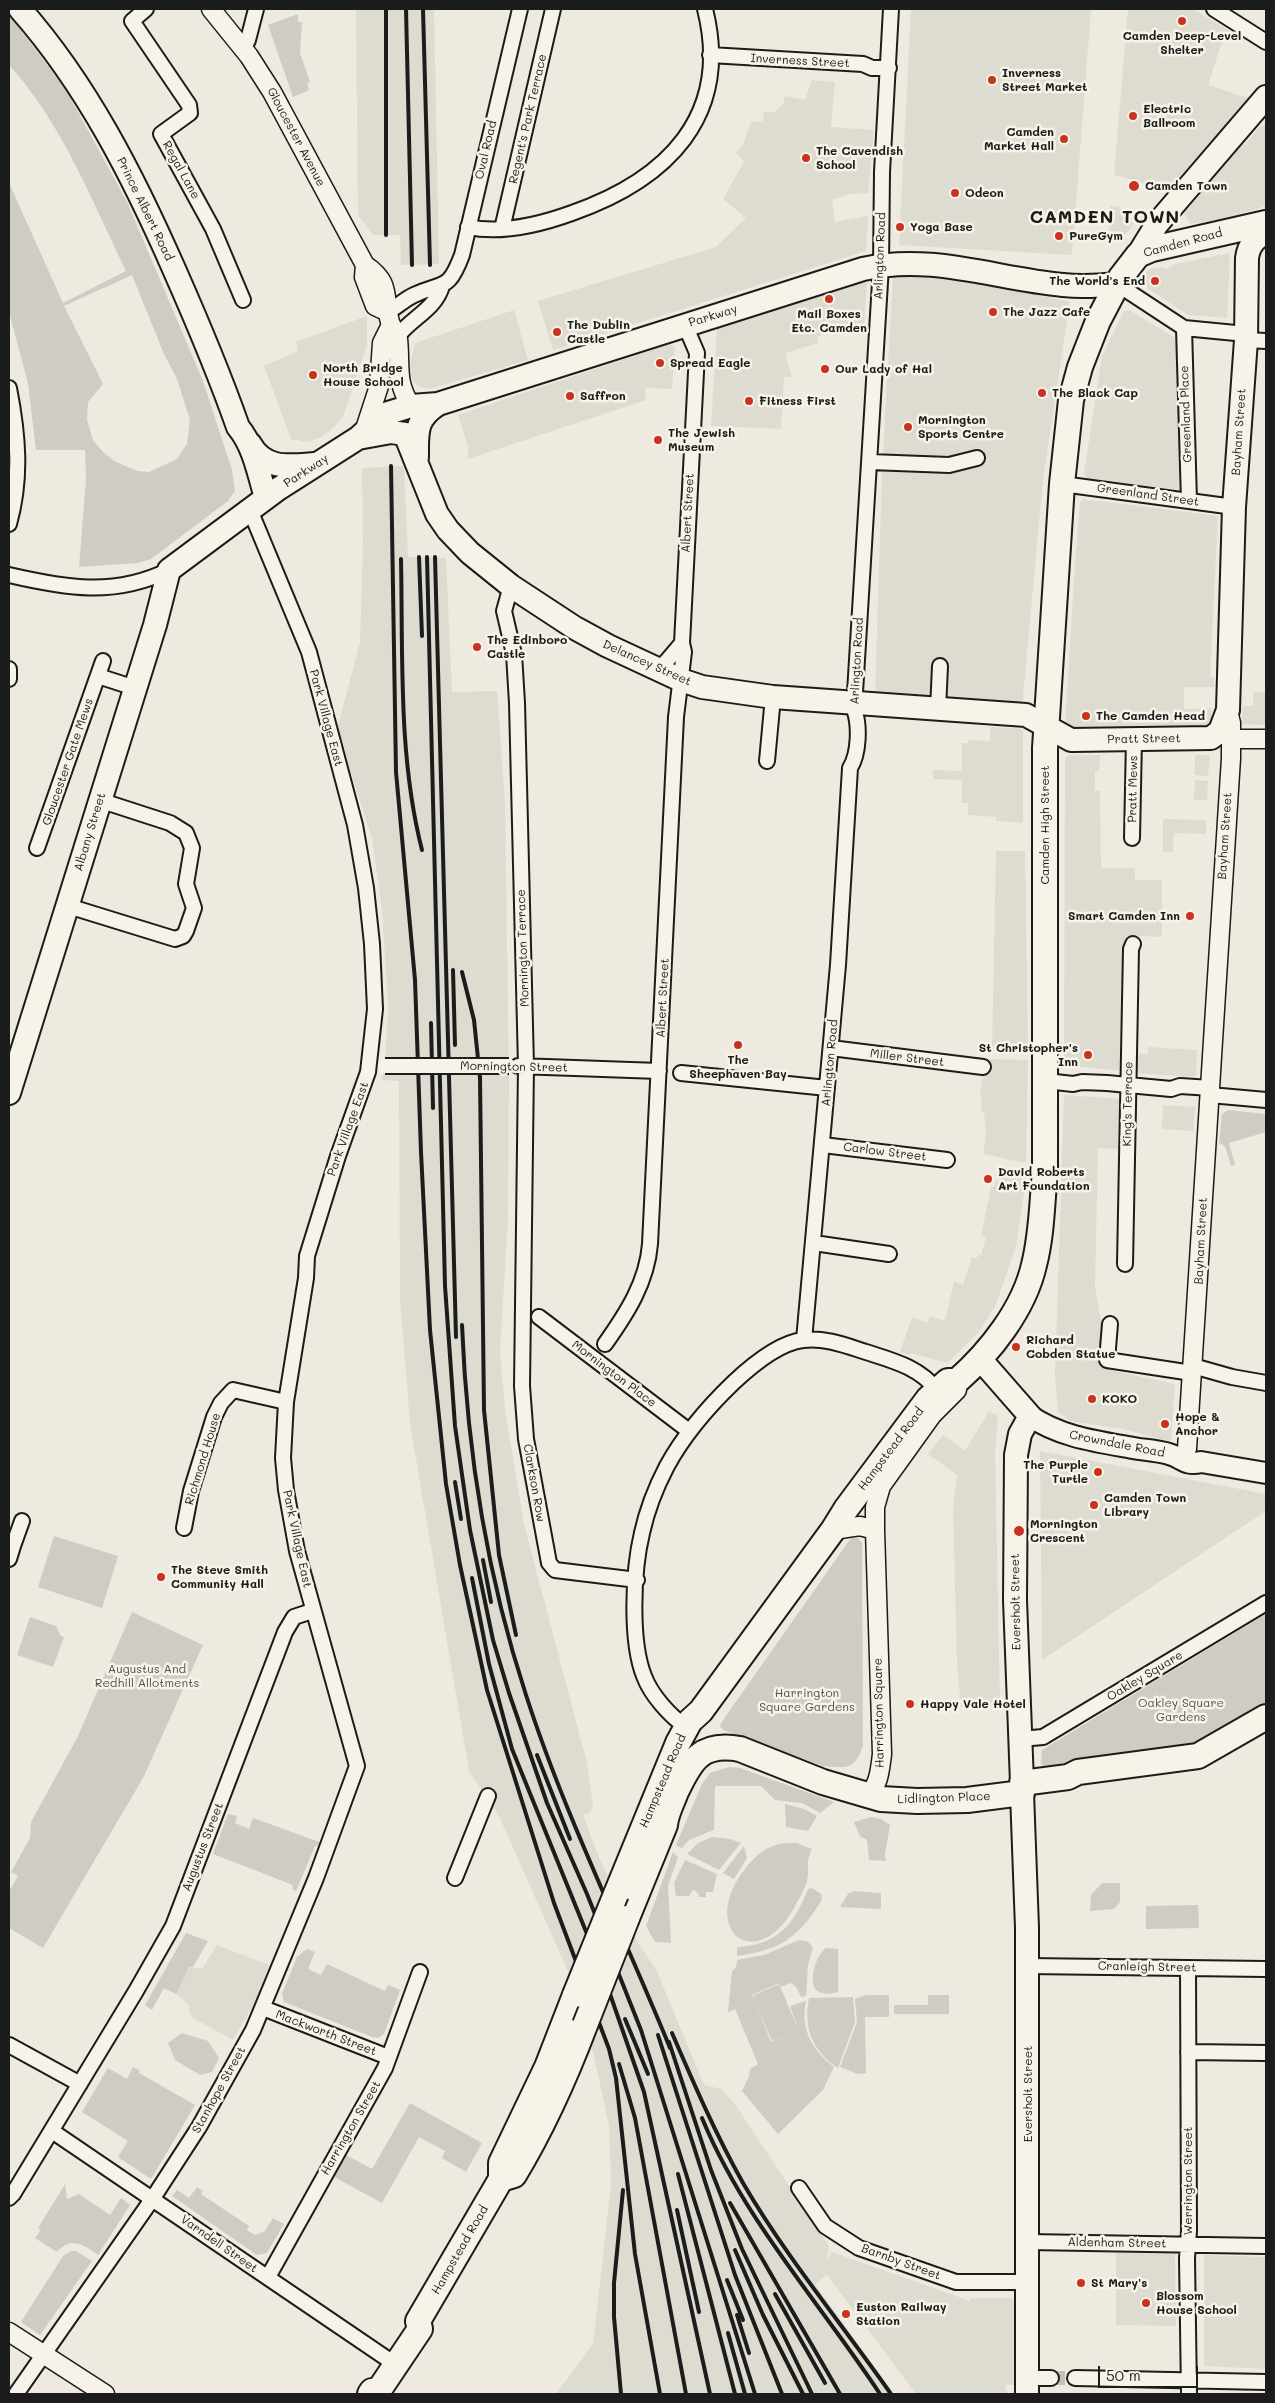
<!DOCTYPE html>
<html>
<head>
<meta charset="utf-8">
<style>
  body { margin:0 }
  #map { position:relative; width:1275px; height:2403px; overflow:hidden; background:#eeeae0; font-family:Mali,sans-serif }
  canvas { display:block }
  .frame { position:absolute; inset:0; border:10px solid #1c1c1c; pointer-events:none }
  .scale { position:absolute; left:1098px; top:2366px; width:100px; height:22px; box-sizing:border-box; border:2px solid #1c1c1c; border-top:0; padding-left:6px; font-size:15px; line-height:18px; white-space:nowrap; color:#1c1c1c; -webkit-text-stroke:4px #f7f3e8; paint-order:stroke }
</style>
</head>
<body>
<div id="map">
<canvas width="1275" height="2403"></canvas>
<div class="frame"></div>
<div class="scale">50 m</div>
</div>
<script>
const ctx = document.querySelector('canvas').getContext('2d');
ctx.lineJoin = 'round';
function fillPath(path, color) { ctx.fillStyle = color; ctx.fill(path, 'evenodd'); }
function trace(path, color, width, dash) { ctx.strokeStyle = color; ctx.lineWidth = width; ctx.lineCap = dash ? 'butt' : 'round'; ctx.setLineDash(dash || []); ctx.stroke(path); }
function drawText(font, color, halo, rows, align = 'center') {
  ctx.font = font + ' Mali,sans-serif'; ctx.lineWidth = 5; ctx.setLineDash([]); ctx.textBaseline = 'middle'; ctx.strokeStyle = halo; ctx.fillStyle = color; for (const [text, x, y, turn = 0] of rows) {
    ctx.save(); ctx.translate(x, y); ctx.rotate((+turn || 0) * Math.PI / 180); ctx.textAlign = isNaN(turn) ? turn : align; if (halo) ctx.strokeText(text, 0, 0); ctx.fillText(text, 0, 0); ctx.restore();
  }
}
fillPath(new Path2D(`
  M356 9H434L439 264 401 265 400 235H373L358 215Z
  M911 9H1091L1072 255 899 245Z
  M1128 9H1193L1229 31 1220 48 1208 85 1251 99 1166 191 1153 180 1149 184 1114 175Z
  M812 80 835 82 831 127 874 130 868 193 848 194 832 200 835 222 868 216 866 251 553 350 538 301 716 247 746 218 723 199 744 162 736 153 743 145 751 122 763 121 764 112H774L783 104 785 96 805 100Z
  M1266 124V206L1226 218 1190 224 1184 214 1242 143 1245 145 1258 128Z
  M1110 206 1119 207 1132 218 1130 221 1134 224 1125 235 1117 236 1109 230Z
  M1230 253 1227 318 1188 315 1143 285 1141 281 1149 269 1164 267 1166 269 1175 264Z
  M893 275 963 279 1070 302 1043 479 1022 707 875 696 882 473Z
  M865 281 867 284 863 335 825 333 818 337V343L785 353 792 377H784L781 429 711 426 717 328Z
  M514 310 528 360 429 389 416 385 411 377 410 366 415 343Z
  M1124 311H1131L1177 339 1181 490 1088 479 1084 473 1102 356Z
  M367 316V345L343 417 332 429 321 437 308 442 291 439 264 366 298 351 296 342Z
  M670 344 675 348 672 389 645 388 646 400 468 459V446L458 415Z
  M404 466 408 557 446 558 452 692 497 691 505 803 509 1080 508 1216 500 1353 505 1409 524 1524 587 1763 593 1805 590 1813 583 1815 596 1850 638 1943 656 1969 704 2085 721 2089 735 2104 829 2246 826 2262 832 2252 970 2301V2298H1012L1014 2300V2385H1005L1006 2394H916L827 2275 815 2284 893 2394H556L593 2344 611 2184 609 2125 593 2052 567 1969 499 1816 469 1771 410 1423 400 1298 399 1081 381 1080 385 1066 388 1007 382 910 372 838 337 730 360 642 363 543 362 468Z
  M1083 499 1218 516 1210 677H1214V687H1184V709L1211 708V728L1065 727 1075 563 1080 503Z
  M1253 692H1266V725L1241 724 1243 706H1253Z
  M990 727 1023 729V823L996 821V817L968 815V803H962V780L933 779V770L962 771V743H968V740L990 741Z
  M1069 755H1100L1099 771H1095V791H1100L1101 868H1135V880H1162V937L1139 936 1137 937V946L1125 943 1122 1071 1072 1066 1064 1063 1065 780V758Z
  M1195 755H1210L1208 776 1195 775Z
  M1195 780 1208 781 1207 800H1194Z
  M1163 819 1206 820V834L1174 833 1173 852H1163Z
  M996 851H1025L1028 1052 992 1051Z
  M1148 1047 1197 1050 1196 1075 1194 1077 1135 1073 1136 1053 1148 1054Z
  M990 1059 1028 1060 1026 1163 983 1154 986 1133 984 1113 981 1112 982 1098 980 1097 983 1075Z
  M1064 1095 1122 1099 1120 1149 1098 1148 1095 1287 1110 1370 1175 1384 1171 1442 1123 1429 1070 1421 1058 1412 1055 1375Z
  M1163 1105 1195 1107 1193 1131 1162 1129Z
  M1003 1169 1027 1174 1016 1246 996 1304 979 1332 947 1363 911 1353 910 1355 900 1352 912 1317 928 1323 930 1316 945 1321 954 1281 963 1285 972 1257 977 1258 978 1255H981L986 1237 981 1236 991 1187H994L996 1180 1000 1181Z
  M989 1411 998 1416 995 1453 1000 1706 961 1707 957 1661 953 1509 957 1475 928 1454 943 1435 965 1451Z
  M1040 1451 1266 1494V1511L1042 1660Z
  M217 1945 269 1965 256 2000 233 2040 191 2017 188 2004 176 1994 189 1967 202 1969Z
  M1116 2253 1175 2254 1176 2326 1116 2325Z
  M1204 2255 1266 2257V2369L1204 2366Z`), '#dedbd1');
fillPath(new Path2D(`
  M298 14V22H302L300 53 310 82 307 83 309 90 293 97 268 25Z
  M9 15 65 88 127 202 203 381 232 470 235 491 228 501 151 559 138 563 79 567 86 479 85 450H36L28 383 9 312V183L63 303 126 271C92 201 62 123 9 65ZM132 275 164 354 177 379 190 420 187 444 177 459 149 472 137 471 114 461 102 451 93 440 87 420 88 402 103 384 64 306Z
  M1228 1110 1266 1114V1132L1229 1143 1235 1165 1231 1166 1225 1146 1219 1143 1222 1114Z
  M54 1536 118 1556 102 1608 38 1587Z
  M851 1538H858L862 1543 863 1746C855 1770 847 1768 823 1766L723 1730 720 1726 723 1720Z
  M132 1612 203 1645 143 1778 43 1948 9 1928V1891L18 1876 11 1872 30 1838 31 1822 77 1738Z
  M1266 1614V1703L1191 1749 1044 1766 1041 1764 1042 1750Z
  M30 1617 56 1626 61 1636 64 1637 53 1667 17 1655Z
  M729 1767 740 1768 834 1802 820 1813 802 1803 775 1800 761 1786H715L714 1830 689 1840 682 1848 676 1845 702 1784 710 1773Z
  M785 1804 804 1809 817 1816 808 1831 786 1827Z
  M228 1814 237 1816 235 1823 249 1829 253 1818 325 1844 315 1846 296 1891 292 1889 293 1885 213 1854Z
  M871 1817 881 1819 890 1825 885 1854 886 1861 869 1860 867 1840 860 1836 854 1822Z
  M712 1837 730 1839 741 1843 719 1870 687 1854 698 1843Z
  M785 1843H797L812 1849C807 1859 808 1864 808 1874 808 1885 798 1900 793 1910 753 1976 699 1927 745 1869 757 1854 766 1846 785 1843Z
  M744 1846 747 1858 734 1879 723 1873Z
  M673 1852 678 1857 668 1886 671 1943 655 1942 646 1926Z
  M685 1860 717 1874 713 1892H706V1897H699L698 1893 693 1890 689 1896H676L674 1883Z
  M1102 1883H1120V1902L1114 1909 1090 1911 1091 1895Z
  M812 1888 821 1894 822 1900C798 1938 781 1950 737 1956V1947C777 1945 794 1925 808 1889Z
  M854 1891 881 1893V1909L840 1907 848 1894Z
  M1198 1905 1199 1928 1146 1929V1906Z
  M186 1933 208 1941 193 1967H189L176 1994 164 1988 152 2010 145 2005Z
  M799 1940 807 1941 813 1947 808 1965 806 1996 801 1997 797 1988 791 1983 781 1987 779 1983 752 1995 771 2042 787 2035 772 2041 752 1996 779 1984 799 2031 790 2006 806 2001C800 2029 812 2050 834 2067L823 2090 778 2134 742 2091 749 2076 750 2069 758 2064 735 2009 728 2012 732 1971 736 1967 737 1960 764 1955Z
  M826 1948 838 1949V1992C833 1993 826 1995 822 1993 804 1989 816 1954 826 1948Z
  M307 1949 315 1952 308 1969 321 1975 327 1964 385 1991 388 1985 400 1990 384 2034 378 2038 372 2037 284 2002 282 1994 297 1957Z
  M866 1995H889V2017H865L866 2073 858 2074 840 2067 857 2022 855 1999Z
  M928 1995H949V2014H894V2005H928Z
  M853 1997 855 2022 838 2068C813 2051 803 2029 809 1998Z
  M182 2033 208 2041 219 2058 212 2072 200 2075 175 2060 168 2043Z
  M133 2067 140 2071 139 2073 195 2105 151 2179 118 2157 128 2141 82 2112 108 2068 127 2079Z
  M410 2103 482 2143 466 2172 442 2158 445 2151 419 2137 382 2203 334 2177 346 2155 372 2169Z
  M65 2184 67 2199 79 2194 110 2215 121 2198 130 2205 98 2255C84 2245 71 2236 57 2252L35 2238 41 2230 38 2228Z
  M197 2187 203 2191 201 2194 249 2226 247 2230 255 2235 265 2231 273 2218 284 2224 267 2253 257 2255 172 2196 177 2190 189 2198Z
  M71 2251H76L92 2261 40 2335 21 2322 63 2256Z`), '#cfccc3');
trace(new Path2D(`
  M1051 2378H1075`), '#c4c1b9', 14, [14, 7]);
const minor = new Path2D(`
  M146 9 132 21 189 105 190 113 161 134 213 229 243 300
  M1214 9 1266 42
  M244 49 248 40 256 9
  M710 55 863 64 872 68H889
  M468 227C502 234 539 225 572 213 666 180 732 117 705 9
  M502 229 553 9
  M1117 284 1184 328 1246 334
  M388 312C397 307 405 299 414 295 444 281 448 292 462 255L520 9
  M1184 328 1189 501
  M398 336C411 318 435 310 442 286
  M1246 340 1266 341
  M9 388C18 434 22 478 9 524
  M870 462 949 465 977 458
  M1062 484 1234 507
  M9 575C65 588 115 597 169 570
  M511 586 504 611 514 654 517 703 526 1066 522 1386 526 1439 549 1563 555 1570 637 1580
  M655 668 665 663 682 643
  M9 669V679
  M98 676 135 688
  M938 710 940 666
  M767 761 773 697
  M1132 838 1134 739
  M37 848 103 661
  M68 906 175 939 183 936 186 931 194 908 186 884 192 848 186 833 170 823 99 800
  M831 1048 983 1067
  M518 1066 659 1071
  M681 1073 827 1088
  M1046 1081 1073 1084 1082 1082 1107 1083 1171 1089 1180 1086 1211 1088
  M1210 1095 1266 1100
  M823 1145 947 1160
  M814 1243 889 1254
  M1125 1264 1131 949 1133 944
  M539 1317 689 1431
  M1110 1324 1107 1360 1192 1373
  M804 1340 838 965 850 768C859 754 860 725 854 709L881 266 882 172 891 9
  M605 1344C627 1313 647 1282 650 1244L676 717 684 652 682 643 697 353 685 325
  M1193 1366 1232 1377 1266 1383
  M184 1528 191 1491 214 1417 221 1403 233 1390 286 1402
  M9 1544 13 1546 9 1559
  M13 1546 22 1521
  M686 1727C670 1716 651 1695 644 1676 630 1641 633 1570 642 1533 647 1510 656 1487 667 1466 684 1435 707 1408 733 1383 751 1366 778 1343 803 1340 824 1337 847 1346 866 1352 894 1361 919 1367 938 1391
  M1020 1739 1043 1737 1266 1603
  M455 1878 488 1796
  M1027 1966 1266 1969
  M1188 1968 1189 2231 1187 2258 1189 2394
  M263 2008 388 2057
  M9 2045 80 2084
  M1188 2052 1266 2053
  M52 2131 386 2358
  M799 2188 825 2226 859 2248 956 2282H1027
  M9 2198 13 2194 136 1991 173 1926 285 1632 294 1617 312 1611
  M1028 2242 1266 2246
  M268 2277 385 2068 420 1972
  M1027 2378H1051
  M1075 2378 1266 2382
  M16 2394 153 2198 199 2127 253 2030 316 1878 357 1766 297 1551 286 1490 283 1458 286 1402 306 1278 307 1256 338 1156 368 1072 375 1009 372 944 366 888 355 825 309 652 250 510`);
const tertiary = new Path2D(`
  M211 9 249 56 272 92 365 265C392 283 383 297 390 322 392 328 397 333 398 339 401 366 395 381 411 406
  M365 265 364 277 375 306 388 312
  M364 432 379 386 382 343 391 325
  M1232 739H1266
  M1187 1449 1231 758V723L1228 711
  M833 1530 860 1526 875 1530
  M867 1796C879 1786 880 1770 882 1754L875 1530V1507L881 1486 932 1415 957 1390V1381
  M9 2332 105 2394`);
const secondary = new Path2D(`
  M1030 1416C1059 1436 1093 1441 1128 1447 1141 1450 1156 1450 1169 1454 1183 1458 1185 1466 1201 1462L1266 1473`);
const primary = new Path2D(`
  M20 9C87 85 133 176 174 269 197 321 219 373 238 427 254 446 259 474 266 498
  M1138 255 1157 224 1266 97
  M358 438 391 432 405 434 437 514 448 530 470 553 511 586 575 628 608 646 681 680 702 687 773 697 1026 715 1071 740 1211 738 1220 731 1228 710 1234 507 1246 340 1247 258C1249 244 1255 239 1266 232
  M250 444C264 470 289 466 314 464
  M417 457C417 432 415 419 438 404
  M9 1093 155 625 169 570 278 489 358 438 385 414 411 406 438 404 863 269C931 253 996 279 1063 285 1081 287 1099 286 1117 284
  M981 1360 1030 1416 1020 1434 1016 1455 1015 1600 1022 1783
  M1022 1793 1027 1928V2394`);
const trunk = new Path2D(`
  M616 1894 678 1743 690 1721 701 1711 833 1530 846 1509 928 1399 948 1381H957C990 1352 1024 1309 1034 1265 1042 1234 1042 1202 1045 1171V748L1062 484 1071 400 1080 367 1098 321 1121 277 1138 255 1152 249 1266 223
  M627 1918 665 1825C666 1813 672 1803 676 1792 691 1760 701 1742 740 1749L823 1782 881 1799 917 1801 967 1800 1022 1793V1783L1068 1777 1078 1772 1198 1756 1266 1717
  M501 2179 514 2175C543 2127 565 2078 585 2025
  M370 2394 372 2391 379 2390 420 2329 418 2321 501 2179V2163L547 2067 575 1995`);
trace(minor, '#1c1c1c', 18);
trace(tertiary, '#1c1c1c', 21);
trace(secondary, '#1c1c1c', 24);
trace(primary, '#1c1c1c', 26);
trace(trunk, '#1c1c1c', 28);
trace(minor, '#f7f3e8', 14);
trace(tertiary, '#f7f3e8', 18);
trace(secondary, '#f7f3e8', 20);
trace(primary, '#f7f3e8', 22);
trace(trunk, '#f7f3e8', 24);
trace(new Path2D(`
  M386 9V235
  M406 9 412 265
  M423 9 430 265
  M391 466 396 772 415 980 421 1152 430 1330 446 1484 460 1565 487 1690 554 1903 609 2049 616 2078 635 2254 660 2394
  M419 557 422 636
  M427 557 445 1286 455 1426 470 1530 493 1640 509 1693 547 1803 587 1894 641 2030 755 2394
  M435 557 456 1337
  M401 559C403 656 398 756 422 850
  M453 970 455 1045
  M462 972 474 1020 480 1078 484 1410 499 1555 516 1635
  M431 1023 433 1108
  M462 1325C467 1450 487 1576 526 1695 565 1816 622 1930 670 2048
  M455 1482 461 1519
  M483 1560 491 1602
  M472 1578 489 1664 512 1749 602 1971 644 2092 710 2394
  M537 1755 570 1839
  M625 2019 648 2074
  M672 2033C694 2084 716 2135 743 2183 786 2257 842 2324 891 2394
  M658 2035 735 2275 782 2394
  M669 2042 711 2170 742 2249 812 2394
  M619 2064 635 2118 686 2394
  M702 2118C744 2220 820 2303 880 2394
  M678 2174 735 2394
  M730 2203 840 2394
  M677 2210 699 2312
  M735 2250 763 2315 803 2394
  M727 2280 743 2320
  M775 2294 825 2383
  M737 2315 749 2353
  M728 2333 745 2394
  M621 2394 614 2317V2283L623 2190`), '#1c1c1c', 4);
const minorBridge = new Path2D(`
  M385 1066H509`);
const trunkBridge = new Path2D(`
  M575 1995 616 1894
  M585 2025 627 1918`);
trace(minorBridge, '#1c1c1c', 18, []);
trace(trunkBridge, '#1c1c1c', 28, []);
trace(minorBridge, '#f7f3e8', 14);
trace(trunkBridge, '#f7f3e8', 24);
for (const [x, y, r, color] of [
  [1182,21,5,"#c8321e"],
  [992,80,5,"#c8321e"],
  [1133,116,5,"#c8321e"],
  [1064,139,5,"#c8321e"],
  [806,158,5,"#c8321e"],
  [1134,186,6,"#c8321e"],
  [955,193,5,"#c8321e"],
  [900,227,5,"#c8321e"],
  [1059,236,5,"#c8321e"],
  [1155,281,5,"#c8321e"],
  [829,299,5,"#c8321e"],
  [993,312,5,"#c8321e"],
  [557,332,5,"#c8321e"],
  [660,363,5,"#c8321e"],
  [825,369,5,"#c8321e"],
  [313,375,5,"#c8321e"],
  [1042,393,5,"#c8321e"],
  [570,396,5,"#c8321e"],
  [749,401,5,"#c8321e"],
  [908,427,5,"#c8321e"],
  [658,440,5,"#c8321e"],
  [477,647,5,"#c8321e"],
  [1086,716,5,"#c8321e"],
  [1190,916,5,"#c8321e"],
  [738,1045,5,"#c8321e"],
  [1088,1055,5,"#c8321e"],
  [988,1179,5,"#c8321e"],
  [1016,1347,5,"#c8321e"],
  [1092,1399,5,"#c8321e"],
  [1165,1424,5,"#c8321e"],
  [1098,1472,5,"#c8321e"],
  [1094,1505,5,"#c8321e"],
  [1019,1531,6,"#c8321e"],
  [161,1577,5,"#c8321e"],
  [910,1704,5,"#c8321e"],
  [1081,2283,5,"#c8321e"],
  [1146,2303,5,"#c8321e"],
  [846,2314,5,"#c8321e"]
]) { const dot = new Path2D(); dot.arc(x, y, r, 0, 2 * Math.PI); ctx.fillStyle = color; ctx.fill(dot); trace(dot, '#f7f3e8', 2); }
drawText('bold 12px', '#1c1c1c', '#f7f3e8', [
  ["Camden Deep-Level",1182,36,"center"],
  ["Shelter",1182,50,"center"],
  ["Inverness",1002,73],
  ["Street Market",1002,87],
  ["Electric",1143,109],
  ["Ballroom",1143,123],
  ["Camden",1054,132,"right"],
  ["Market Hall",1054,146,"right"],
  ["The Cavendish",816,151],
  ["School",816,165],
  ["Camden Town",1145,186],
  ["Odeon",965,193],
  ["Yoga Base",910,227],
  ["PureGym",1069,236],
  ["The World's End",1145,281,"right"],
  ["The Jazz Cafe",1003,312],
  ["Mail Boxes",829,314,"center"],
  ["Etc. Camden",829,328,"center"],
  ["The Dublin",567,325],
  ["Castle",567,339],
  ["Spread Eagle",670,363],
  ["North Bridge",323,368],
  ["House School",323,382],
  ["Our Lady of Hal",835,369],
  ["The Black Cap",1052,393],
  ["Saffron",580,396],
  ["Fitness First",759,401],
  ["Mornington",918,420],
  ["Sports Centre",918,434],
  ["The Jewish",668,433],
  ["Museum",668,447],
  ["The Edinboro",487,640],
  ["Castle",487,654],
  ["The Camden Head",1096,716],
  ["Smart Camden Inn",1180,916,"right"],
  ["St Christopher's",1078,1048,"right"],
  ["Inn",1078,1062,"right"],
  ["The",738,1060,"center"],
  ["Sheephaven Bay",738,1074,"center"],
  ["David Roberts",998,1172],
  ["Art Foundation",998,1186],
  ["Richard",1026,1340],
  ["Cobden Statue",1026,1354],
  ["KOKO",1102,1399],
  ["Hope &",1175,1417],
  ["Anchor",1175,1431],
  ["The Purple",1088,1465,"right"],
  ["Turtle",1088,1479,"right"],
  ["Camden Town",1104,1498],
  ["Library",1104,1512],
  ["Mornington",1030,1524],
  ["Crescent",1030,1538],
  ["The Steve Smith",171,1570],
  ["Community Hall",171,1584],
  ["Happy Vale Hotel",920,1704],
  ["St Mary's",1091,2283],
  ["Blossom",1156,2296],
  ["House School",1156,2310],
  ["Euston Railway",856,2307],
  ["Station",856,2321]
], 'left');
drawText('12px', '#1c1c1c', '#f7f3e8', [
  ["Inverness Street",800,61,3],
  ["Regent's Park Terrace",528,119,-77],
  ["Gloucester Avenue",296,137,62],
  ["Oval Road",486,150,-77],
  ["Regal Lane",181,170,61],
  ["Prince Albert Road",145,209,64],
  ["Camden Road",1183,243,-15],
  ["Arlington Road",880,256,-88],
  ["Parkway",713,316,-17],
  ["Greenland Place",1186,414,-92],
  ["Bayham Street",1239,432,-86],
  ["Parkway",306,471,-33],
  ["Greenland Street",1148,495,8],
  ["Albert Street",688,513,-87],
  ["Arlington Road",857,661,-87],
  ["Delancey Street",647,663,24],
  ["Park Village East",326,718,75],
  ["Pratt Street",1144,739,-1],
  ["Gloucester Gate Mews",68,762,-71],
  ["Pratt Mews",1133,789,-89],
  ["Camden High Street",1045,825,-90],
  ["Albany Street",90,832,-73],
  ["Bayham Street",1225,836,-86],
  ["Mornington Terrace",523,948,-92],
  ["Albert Street",663,998,-87],
  ["Miller Street",907,1058,7],
  ["Arlington Road",830,1063,-85],
  ["Mornington Street",514,1067,1],
  ["King's Terrace",1128,1104,-89],
  ["Park Village East",348,1129,-70],
  ["Carlow Street",885,1152,7],
  ["Bayham Street",1201,1241,-87],
  ["Mornington Place",614,1374,37],
  ["Crowndale Road",1117,1444,11],
  ["Hampstead Road",891,1449,-53],
  ["Richmond House",203,1459,-73],
  ["Clarkson Row",534,1483,80],
  ["Park Village East",297,1539,78],
  ["Eversholt Street",1016,1602,-91],
  ["Oakley Square",1145,1676,-31],
  ["Harrington Square",879,1713,-91],
  ["Hampstead Road",663,1781,-67],
  ["Lidlington Place",944,1798,-2],
  ["Augustus Street",203,1847,-69],
  ["Cranleigh Street",1147,1967,1],
  ["Mackworth Street",326,2033,21],
  ["Stanhope Street",219,2090,-61],
  ["Eversholt Street",1028,2094,-90],
  ["Harrington Street",351,2128,-60],
  ["Werrington Street",1188,2181,-90],
  ["Aldenham Street",1117,2243,1],
  ["Varndell Street",219,2244,35],
  ["Hampstead Road",460,2250,-60],
  ["Barnby Street",901,2262,20]
]);
drawText('12px', '#52514e', '#f7f3e8', [
  ["Augustus And",147,1669],
  ["Redhill Allotments",147,1683],
  ["Harrington",807,1693],
  ["Square Gardens",807,1707],
  ["Oakley Square",1181,1703],
  ["Gardens",1181,1717]
]);
ctx.letterSpacing = '1px';
drawText('bold 18px', '#1c1c1c', '#f7f3e8', [
  ["CAMDEN TOWN",1105,217]
]);
ctx.letterSpacing = '0px';
</script>
</body>
</html>
